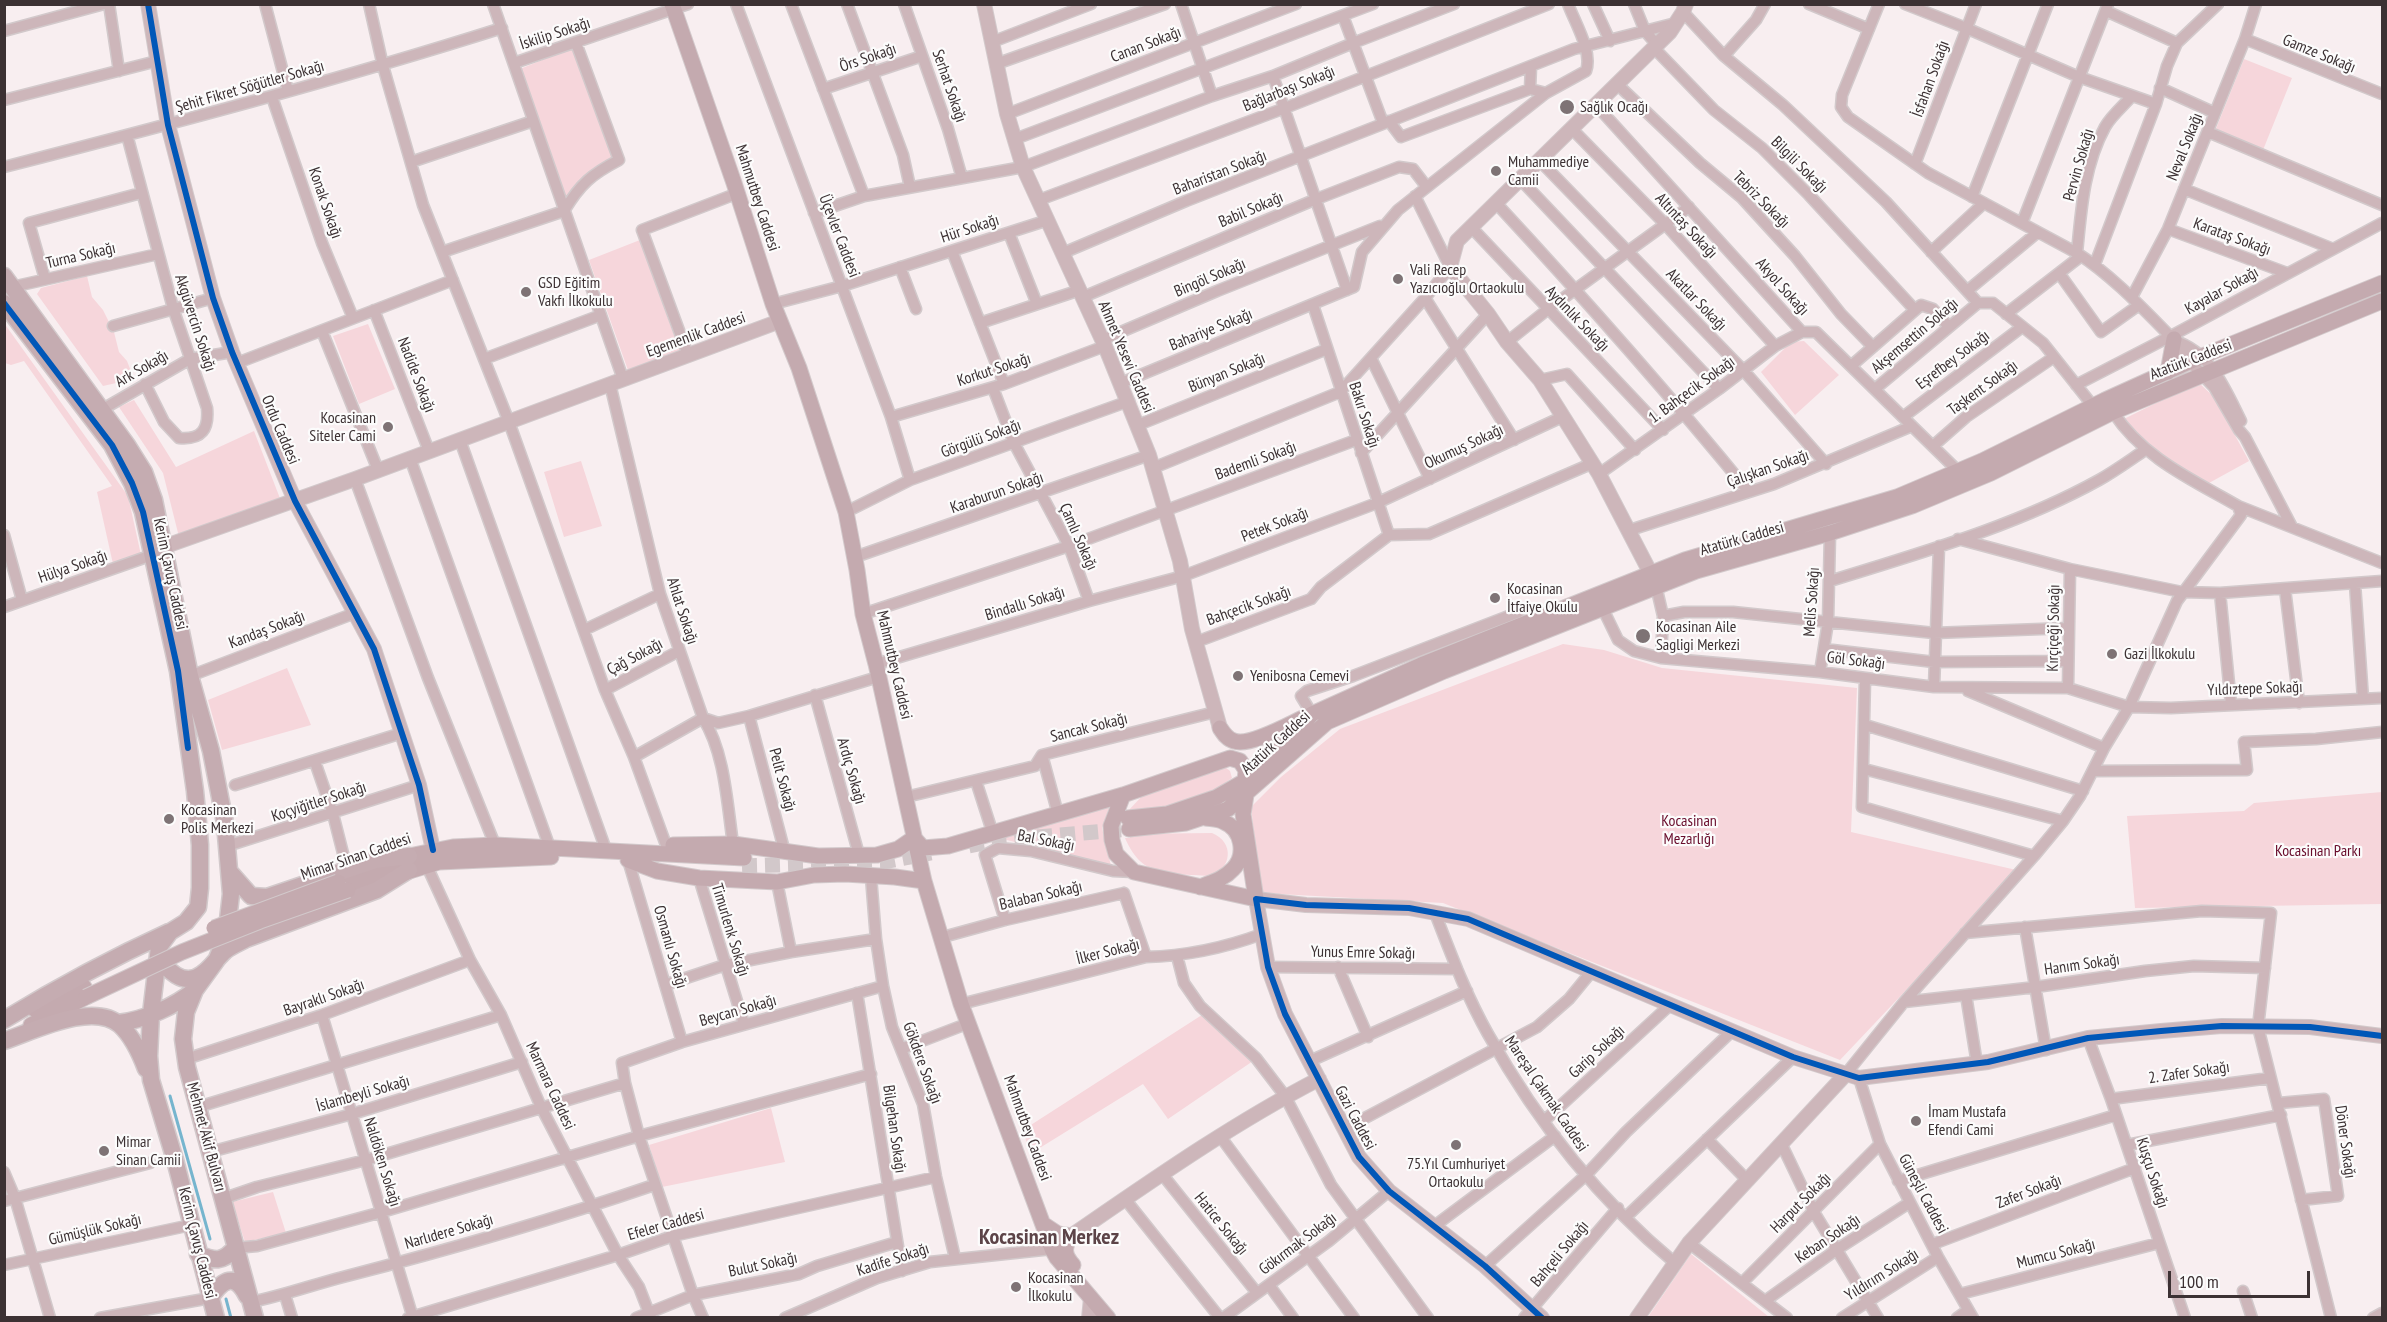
<!DOCTYPE html>
<html>
<head>
<meta charset="utf-8">
<style>
  body { margin:0 }
  #map { position:relative; width:2387px; height:1322px; overflow:hidden; background:#f8eef0; font-family:"PT Sans Narrow",sans-serif }
  canvas { display:block }
  .frame { position:absolute; inset:0; border:6px solid #3c3133; pointer-events:none }
  .scale { position:absolute; left:2168px; top:1271px; width:142px; height:27px; box-sizing:border-box; border:3px solid #3c3133; border-top:0; padding-left:8px; font-size:18px; line-height:21px; white-space:nowrap; color:#3c3133; -webkit-text-stroke:4px #fcfcfc; paint-order:stroke }
</style>
</head>
<body>
<div id="map">
<canvas width="2387" height="1322"></canvas>
<div class="frame"></div>
<div class="scale">100 m</div>
</div>
<script>
const ctx = document.querySelector('canvas').getContext('2d');
ctx.lineJoin = 'round';
function fillPath(path, color) { ctx.fillStyle = color; ctx.fill(path, 'evenodd'); }
function trace(path, color, width, dash) { ctx.strokeStyle = color; ctx.lineWidth = width; ctx.lineCap = dash ? 'butt' : 'round'; ctx.setLineDash(dash || []); ctx.stroke(path); }
function drawText(font, color, halo, rows, align = 'center') {
  ctx.font = font + ' "PT Sans Narrow",sans-serif'; ctx.lineWidth = 4.5; ctx.setLineDash([]); ctx.textBaseline = 'middle'; ctx.strokeStyle = halo; ctx.fillStyle = color; for (const [text, x, y, turn = 0] of rows) {
    ctx.save(); ctx.translate(x, y); ctx.rotate((+turn || 0) * Math.PI / 180); ctx.textAlign = isNaN(turn) ? turn : align; if (halo) ctx.strokeText(text, 0, 0); ctx.fillText(text, 0, 0); ctx.restore();
  }
}
fillPath(new Path2D(`
  M574 47 616 160 590 171 564 199 520 69Z
  M2244 59 2292 78 2263 150 2215 131Z
  M640 240 680 352 629 373 589 260Z
  M87 276 92 297 103 310 114 332 119 352 127 361 134 379 103 386 37 294 41 288Z
  M4 323 128 496 141 555 113 564 97 492 112 486 24 361 11 365 5 363Z
  M368 324 395 389 359 404 333 336Z
  M1804 341 1839 375 1795 415 1761 372 1791 342Z
  M2198 382 2214 397 2249 461 2209 483 2138 444 2122 420Z
  M134 400 176 467 254 431 281 501 179 537 163 473 119 407Z
  M581 461 602 526 564 537 544 472Z
  M1563 644 1604 650 1662 668 1857 688 1851 832 2025 872 1962 931 1840 1060 1443 903 1261 893 1251 807 1281 777 1340 729Z
  M287 668 311 725 222 750 208 700Z
  M1225 767 1230 771 1232 778 1208 795 1166 808 1128 811 1143 795Z
  M2382 792V904L2135 908 2127 816 2244 811 2254 803Z
  M1110 805 1102 828 1111 866 999 838Z
  M1212 833C1235 842 1232 870 1209 876 1170 873 1143 880 1125 838H1130V834Z
  M1205 1013 1221 1034 1253 1061 1168 1119 1143 1084 1030 1154 1023 1130Z
  M771 1108 785 1162 662 1187 649 1145Z
  M273 1192 286 1233 245 1242 232 1202Z
  M1691 1254 1769 1317H1648Z`), '#f6d6db');
trace(new Path2D(`
  M170 1096 210 1239
  M226 1299 231 1318`), '#76b5ce', 3);
trace(new Path2D(`
  M969 846 993 841 1129 829
  M742 866 883 862 931 853`), '#d2c8ca', 15, [15, 8]);
const minor = new Path2D(`
  M109 4 119 71
  M265 4 288 91
  M369 4 383 66 423 205 509 422 605 690 634 757 666 845
  M493 4 623 379
  M736 4 891 417 910 480
  M791 4 864 196 1023 167 1212 96 1273 76 1353 43 1454 4
  M847 4 903 155 910 187
  M904 4 948 129 962 178
  M1181 4 1212 96
  M1593 4 1610 41
  M1634 4 1645 31 1657 45
  M1809 4 1869 29
  M1879 4 1842 95 1841 107 1848 117 1928 173 2077 253C2114 277 2144 310 2175 341L2177 348 2214 387 2239 430 2245 437 2292 527
  M1905 4 1966 28 2079 77 2156 104
  M2106 11 2177 43
  M1683 12 1724 56 1783 105 1886 202 1978 303
  M1343 16 1383 123
  M4 31 104 4
  M2245 39 2382 94
  M992 42 1091 4
  M1654 48 1714 110 1762 148 1809 195 1915 310
  M1724 56 1756 20 1765 4
  M514 63 688 4
  M996 64 1165 4
  M1273 76 1347 290
  M1617 84 1700 163 1742 198 1795 256 1841 314 1873 347
  M2160 88 2215 113
  M823 89 922 56
  M1530 89 1531 66
  M272 97 322 243 353 318
  M4 100 157 61
  M1596 105 1802 332H1816L1958 471
  M1007 114 1296 4
  M1389 121 1401 137 1530 89 1546 93
  M1572 129 1665 224 1775 346
  M2208 132 2382 205
  M127 135 173 308 207 408C209 429 202 440 179 438L164 422 145 384
  M1015 139 1373 4
  M1540 161 1744 371 1826 464
  M411 162 533 121
  M1915 164 1976 4
  M4 167C171 124 338 80 502 28
  M1520 179 1719 389
  M2184 189 2333 249
  M1972 197 2048 4
  M1039 200 1285 108 1549 4
  M1496 203C1583 297 1668 393 1749 492
  M814 213 864 196
  M2022 223 2108 4
  M1471 227 1663 430
  M2168 229 2287 273
  M1009 233 1037 304
  M952 251 1004 384
  M442 252 564 211C580 184 592 174 619 160L576 43
  M1931 252 1984 203
  M1063 253 1186 201 1574 49 1676 23
  M2077 253C2081 211 2084 165 2105 127 2111 116 2124 105 2132 96
  M2095 264 2156 104 2167 66 2177 43 2218 4
  M900 267 916 309
  M2059 273 2101 332 2139 305
  M45 279 29 223 141 193
  M12 287 158 254
  M1967 291 2038 232
  M1083 297 1314 200 1399 167 1413 169 1426 186
  M2132 297 2168 229 2245 39 2256 4
  M1425 298 1514 440
  M773 304 842 286 1048 220
  M1313 305 1389 535
  M374 310 429 451
  M2006 314 2081 256
  M980 323 1080 290
  M113 326 213 298
  M322 331 378 470
  M1102 340 1217 291 1380 226
  M2175 341C2211 352 2226 391 2241 421
  M1507 342 1547 310 1689 207
  M688 355 642 230 738 193
  M1371 358 1430 479
  M484 359 601 315
  M237 363 453 280
  M1851 366 1921 305 1933 309 1949 327
  M1540 380 1567 374 1635 450
  M1121 383 1354 287 1362 252 1398 210 1546 93 1586 71C1593 52 1575 23 1568 4
  M610 384 660 594 703 718C725 753 727 803 733 844
  M2076 385 2171 336 2382 223
  M993 388 1014 443 1069 546 1089 601
  M1875 389 1978 303H1993L2043 343 2093 406
  M103 409 190 359 232 352
  M891 417 1004 384 1105 346
  M1903 417 2022 327
  M1138 425 1327 349
  M460 440 606 850
  M1933 446 1966 417 2054 357
  M1361 453 1488 314
  M410 458 550 848
  M1153 468 1340 392 1425 298 1450 267 1415 196
  M1599 474 1719 389 1775 346 1802 332
  M355 479 428 678 495 845
  M2238 506 2382 563
  M846 512 910 480 1129 401
  M1630 530 1774 484 1912 426
  M4 535 22 600
  M1958 539 2070 569 2182 592 2220 593 2382 581
  M855 557 1149 455
  M1830 581C1920 553 2016 526 2099 480 2115 471 2130 460 2145 450
  M2355 584 2363 699
  M1656 586 1663 616
  M2285 589 2299 703
  M2220 593 2231 704
  M4 607 152 555
  M1602 607 1618 640 1634 651 1661 658 1820 672 1934 687 2068 688 2129 707 2171 708 2382 698
  M863 614 1069 546 1356 440
  M584 630 660 594
  M1196 642 1311 599 1321 587 1389 535 1429 534 1593 463
  M1824 649 1934 662 2068 661
  M1661 658 1663 616 1684 612H1733L1934 633 2068 628
  M876 664 1089 601 1183 576 1377 503 1562 417
  M1820 672 1828 622 1830 533
  M190 676 355 613
  M1865 678 1862 807 2034 856
  M1934 687 1939 546
  M2068 688 2070 569
  M605 690 679 651
  M1968 691 2104 748
  M815 695 859 855
  M1312 714 1301 696 1307 691 1353 676 1519 612
  M749 716 785 853
  M1865 725 2083 791
  M1042 755 1058 814
  M634 757 703 718 718 723 749 716 878 677
  M315 762 333 814 347 869
  M1864 769 2063 821
  M2093 771 2247 770 2244 742 2316 739 2382 732
  M976 781 993 834
  M235 785 402 733
  M906 797 1035 766 1042 755 1215 712
  M227 846 419 785
  M628 860 682 1042
  M426 864 470 960 501 1015 541 1107 618 1255 639 1287 651 1318
  M871 877 876 939 883 986 892 1027 923 1104 936 1177 955 1258
  M699 878 744 1024
  M777 882 791 952
  M1124 893 1146 957
  M1435 913C1451 954 1466 995 1488 1034 1536 1120 1599 1200 1675 1263
  M1005 920 985 855 998 848 1031 851 1113 871 1134 872
  M2025 927 2046 1050
  M1965 933 2202 911 2271 913 2258 1027 2331 1318
  M943 937 1005 920 1124 893
  M1177 956 1184 983 1200 1006 1256 1058 1285 1096 1331 1185 1428 1318
  M1268 967 1457 969
  M1338 967 1368 1037
  M665 985 725 965 791 952 876 939
  M857 993 902 1271
  M1966 995 1977 1064
  M1904 1002 2036 987 2145 971 2194 966 2265 968
  M961 1004 1146 957C1187 956 1224 948 1262 934
  M322 1015 413 1318
  M2088 1038 2111 1099 2185 1318
  M901 1049 969 1023
  M186 1059 322 1015 470 960
  M1310 1061 1467 991
  M871 1074 639 1136 625 1083 622 1063 682 1042 883 986
  M1845 1075 1904 1002 2034 856 2063 821 2080 796 2104 748 2129 707 2177 601 2241 515 2238 506C2191 479 2143 458 2113 412
  M1859 1078 1880 1144 1938 1257 1973 1318
  M2111 1099 2270 1078
  M2279 1103 2324 1099 2338 1196 2301 1200
  M198 1107 501 1015
  M1544 1121 1670 1005
  M1346 1128 1537 1027 1569 999 1592 971
  M1220 1136 1354 1318
  M1707 1139 1747 1180
  M1781 1143 1814 1212 1878 1318
  M2127 1145 2281 1115
  M210 1152 352 1114 522 1062
  M4 1172 15 1198 50 1318
  M1162 1174 1257 1293
  M1898 1181 2116 1115
  M222 1199 257 1187 366 1160 625 1083
  M1125 1199 1220 1318
  M4 1201 150 1163
  M1626 1217 1793 1057
  M1433 1227 1555 1136
  M1689 1243 1787 1318
  M1933 1244 2135 1168
  M235 1248 257 1246 382 1212 639 1136 693 1295 703 1318
  M4 1265 191 1225
  M1485 1266 1586 1175 1626 1132 1732 1031
  M1742 1283 1880 1144
  M1269 1285 1293 1318
  M2243 1291 2252 1318
  M1960 1294 2159 1243
  M285 1295 292 1318
  M1765 1301 1836 1250 1909 1203
  M251 1302C282 1296 312 1285 343 1277 448 1250 552 1220 654 1185
  M100 1318 210 1298
  M408 1318 618 1255 673 1236 936 1177
  M636 1318 693 1295 799 1274 817 1266 897 1242
  M785 1318 877 1278 930 1262 1052 1249
  M1223 1318 1329 1241 1389 1191
  M1524 1318 1618 1208
  M1842 1318 1938 1257
  M1957 1318 1968 1310
  M2373 1318 2382 1313`);
const tertiary = new Path2D(`
  M148 4 168 125 213 298 232 352 295 501 374 649 419 785 433 850
  M984 4 1007 114 1023 167 1105 346 1149 455 1180 561 1192 629 1220 728
  M163 547 355 479 780 321
  M1651 574 1599 474 1540 380 1507 342 1488 314 1450 267 1457 241 1670 32 1683 12 1686 4
  M1071 1236C1151 1181 1232 1124 1319 1079
  M1089 1318 1091 1298
  M1542 1318 1485 1266 1389 1191 1359 1157 1285 1014 1268 967 1256 899 1306 905 1409 908 1468 919 1793 1057 1859 1078 1988 1062 2088 1038 2161 1031 2222 1026 2310 1027 2382 1036
  M1637 1318 1689 1243 1845 1075`);
const secondary = new Path2D(`
  M672 4 734 183 773 304 799 368 846 512 857 570 863 614 876 664 924 881 961 1004 1052 1249 1057 1258 1108 1318
  M2168 372 2174 339
  M1220 728C1224 734 1227 739 1234 741 1250 747 1291 723 1307 716
  M1123 795 1111 826 1112 840 1116 854 1134 872 1256 899 1243 814 1246 795
  M1128 818 1167 814 1217 797 1245 781 1259 770 1291 738 1312 714 1421 665 1685 560 1897 497 1982 461 2105 400 2200 357 2382 283
  M1129 829 1186 823 1228 809 1327 722 1444 671 1696 571 1830 533 1912 506 1991 473 2113 412 2382 301
  M914 838 923 848 948 846 1123 795 1230 758 1240 761 1246 770 1245 781
  M673 845 733 844 818 856 877 855 898 849 914 838
  M628 860 657 871 699 878 777 882 814 875 845 874 895 877 924 881
  M344 880 409 856 453 847 495 845 744 858
  M1200 887C1212 882 1224 879 1233 869 1247 855 1242 829 1224 822 1219 819 1212 819 1206 818
  M348 890 439 862 551 857
  M34 1009 84 987
  M31 1025 86 997
  M1043 1224 1058 1234 1071 1236C1063 1248 1064 1255 1073 1265`);
const primary = new Path2D(`
  M4 276 127 445 144 472 154 500 190 676 211 751 225 823 231 894 226 937 216 961 195 990 186 1012 183 1039 187 1067 255 1318
  M4 303 112 445 132 483 143 512 178 671 195 791 200 845V888L198 907 186 922 170 932 159 947 151 1014 149 1056 151 1080 175 1160 216 1318
  M229 871 251 896 267 897 376 860 409 856
  M159 954C165 970 184 988 202 974 211 968 217 958 225 951 231 946 239 943 246 939L377 890 409 870
  M4 1020C58 987 112 958 169 932
  M118 1023C145 1020 175 1006 195 990
  M4 1041C34 1031 93 1001 120 1025 133 1037 140 1053 146 1069
  M198 1254C215 1261 222 1263 235 1248
  M210 1298C223 1279 235 1272 247 1296`);
trace(minor, '#d2c9cb', 13);
trace(tertiary, '#d2c9cb', 16);
trace(secondary, '#d2c9cb', 17);
trace(primary, '#d2c9cb', 19);
trace(minor, '#cdb6ba', 10);
trace(tertiary, '#cdb6ba', 14);
trace(secondary, '#c4aaaf', 15);
trace(primary, '#c5acb1', 16);
const secondaryBridge = new Path2D(`
  M214 928 338 882
  M86 997 182 952 260 921 348 890`);
trace(secondaryBridge, '#d2c9cb', 17, []);
trace(secondaryBridge, '#c4aaaf', 15);
trace(new Path2D(`
  M148 4 168 125 213 298 232 352 295 501 374 649 419 785 433 850
  M4 303 112 445 132 483 143 512 178 671 188 748
  M1542 1318 1485 1266 1389 1191 1359 1157 1285 1014 1268 967 1256 899 1306 905 1409 908 1468 919 1793 1057 1859 1078 1988 1062 2088 1038 2161 1031 2222 1026 2310 1027 2382 1036`), '#0057b8', 6);
for (const [x, y, r, color] of [
  [1567,107,8,"#7e7375"],
  [1496,171,6,"#7e7375"],
  [1398,279,6,"#7e7375"],
  [526,292,6,"#7e7375"],
  [388,427,6,"#7e7375"],
  [1495,598,6,"#7e7375"],
  [1643,636,8,"#7e7375"],
  [2112,654,6,"#7e7375"],
  [1238,676,6,"#7e7375"],
  [169,819,6,"#7e7375"],
  [1916,1121,6,"#7e7375"],
  [1456,1145,6,"#7e7375"],
  [104,1151,6,"#7e7375"],
  [1016,1287,6,"#7e7375"]
]) { const dot = new Path2D(); dot.arc(x, y, r, 0, 2 * Math.PI); ctx.fillStyle = color; ctx.fill(dot); trace(dot, '#fcfcfc', 2); }
drawText('16px', '#3c3133', '#fcfcfc', [
  ["İskilip Sokağı",555,34,-18],
  ["Canan Sokağı",1146,45,-21],
  ["Gamze Sokağı",2319,54,22],
  ["Örs Sokağı",868,58,-19],
  ["İsfahan Sokağı",1931,79,-70],
  ["Serhat Sokağı",949,86,71],
  ["Şehit Fikret Söğütler Sokağı",250,87,-16],
  ["Bağlarbaşı Sokağı",1289,89,-22],
  ["Neval Sokağı",2185,147,-68],
  ["Bilgili Sokağı",1799,165,45],
  ["Pervin Sokağı",2079,165,-74],
  ["Baharistan Sokağı",1220,173,-21],
  ["Mahmutbey Caddesi",757,198,72],
  ["Tebriz Sokağı",1761,200,45],
  ["Konak Sokağı",325,203,71],
  ["Babil Sokağı",1251,210,-23],
  ["Altıntaş Sokağı",1686,226,47],
  ["Hür Sokağı",970,229,-18],
  ["Üçevler Caddesi",839,236,69],
  ["Karataş Sokağı",2232,237,20],
  ["Turna Sokağı",81,256,-13],
  ["Bingöl Sokağı",1210,278,-23],
  ["Akyol Sokağı",1782,287,48],
  ["Kayalar Sokağı",2222,291,-29],
  ["Akatlar Sokağı",1696,300,46],
  ["Aydınlık Sokağı",1577,319,46],
  ["Akgüvercin Sokağı",195,323,72],
  ["Bahariye Sokağı",1211,330,-22],
  ["Egemenlik Caddesi",696,335,-20],
  ["Akşemsettin Sokağı",1915,336,-40],
  ["Ahmet Yesevi Caddesi",1126,357,67],
  ["Eşrefbey Sokağı",1953,360,-37],
  ["Atatürk Caddesi",2191,360,-21],
  ["Ark Sokağı",142,369,-30],
  ["Korkut Sokağı",994,370,-18],
  ["Bünyan Sokağı",1227,373,-22],
  ["Nadide Sokağı",416,375,69],
  ["Taşkent Sokağı",1983,388,-36],
  ["1. Bahçecik Sokağı",1692,390,-36],
  ["Bakır Sokağı",1364,415,72],
  ["Ordu Caddesi",280,430,67],
  ["Görgülü Sokağı",981,439,-20],
  ["Okumuş Sokağı",1464,447,-25],
  ["Bademli Sokağı",1256,461,-20],
  ["Çalışkan Sokağı",1768,469,-19],
  ["Karaburun Sokağı",997,493,-19],
  ["Petek Sokağı",1275,525,-21],
  ["Çamlı Sokağı",1078,537,66],
  ["Atatürk Caddesi",1742,539,-16],
  ["Hülya Sokağı",73,567,-19],
  ["Kerim Çavuş Caddesi",170,574,78],
  ["Melis Sokağı",1812,602,-86],
  ["Bindallı Sokağı",1025,604,-17],
  ["Bahçecik Sokağı",1249,606,-20],
  ["Ahlat Sokağı",682,611,72],
  ["Kırçiçeği Sokağı",2054,628,-89],
  ["Kandaş Sokağı",267,630,-21],
  ["Çağ Sokağı",635,657,-28],
  ["Göl Sokağı",1856,661,7],
  ["Mahmutbey Caddesi",894,665,77],
  ["Yıldıztepe Sokağı",2255,689,-2],
  ["Sancak Sokağı",1089,728,-14],
  ["Atatürk Caddesi",1276,743,-42],
  ["Ardıç Sokağı",851,771,74],
  ["Pelit Sokağı",782,780,75],
  ["Koçyiğitler Sokağı",319,802,-18],
  ["Bal Sokağı",1046,841,11],
  ["Mimar Sinan Caddesi",356,857,-19],
  ["Balaban Sokağı",1041,896,-13],
  ["Timurlenk Sokağı",730,930,73],
  ["Osmanlı Sokağı",670,947,74],
  ["İlker Sokağı",1108,952,-14],
  ["Yunus Emre Sokağı",1363,953,1],
  ["Hanım Sokağı",2082,965,-8],
  ["Bayraklı Sokağı",324,998,-19],
  ["Beycan Sokağı",738,1011,-16],
  ["Garip Sokağı",1597,1052,-43],
  ["Gökdere Sokağı",922,1063,70],
  ["2. Zafer Sokağı",2189,1073,-8],
  ["Marmara Caddesi",550,1086,65],
  ["İslambeyli Sokağı",363,1094,-16],
  ["Mareşal Çakmak Caddesi",1546,1094,56],
  ["Gazi Caddesi",1355,1118,62],
  ["Mahmutbey Caddesi",1027,1128,70],
  ["Bilgehan Sokağı",894,1129,82],
  ["Mehmet Akif Bulvarı",206,1137,75],
  ["Döner Sokağı",2345,1142,82],
  ["Naldöken Sokağı",382,1162,73],
  ["Kuşçu Sokağı",2152,1173,72],
  ["Zafer Sokağı",2029,1192,-21],
  ["Güneşli Caddesi",1923,1194,62],
  ["Harput Sokağı",1801,1203,-45],
  ["Hatice Sokağı",1221,1224,51],
  ["Efeler Caddesi",666,1225,-16],
  ["Gümüşlük Sokağı",95,1230,-13],
  ["Narlıdere Sokağı",449,1232,-16],
  ["Keban Sokağı",1828,1239,-34],
  ["Kerim Çavuş Caddesi",197,1243,76],
  ["Gökırmak Sokağı",1298,1244,-37],
  ["Bahçeli Sokağı",1560,1254,-50],
  ["Mumcu Sokağı",2056,1254,-14],
  ["Kadife Sokağı",893,1260,-18],
  ["Bulut Sokağı",763,1265,-12],
  ["Yıldırım Sokağı",1882,1275,-32]
]);
drawText('16px', '#3c3133', '#fcfcfc', [
  ["Sağlık Ocağı",1580,107],
  ["Muhammediye",1508,162],
  ["Camii",1508,180],
  ["Vali Recep",1410,270],
  ["Yazıcıoğlu Ortaokulu",1410,288],
  ["GSD Eğitim",538,283],
  ["Vakfı İlkokulu",538,301],
  ["Kocasinan",376,418,"right"],
  ["Siteler Cami",376,436,"right"],
  ["Kocasinan",1507,589],
  ["İtfaiye Okulu",1507,607],
  ["Kocasinan Aile",1656,627],
  ["Sagligi Merkezi",1656,645],
  ["Gazi İlkokulu",2124,654],
  ["Yenibosna Cemevi",1250,676],
  ["Kocasinan",181,810],
  ["Polis Merkezi",181,828],
  ["İmam Mustafa",1928,1112],
  ["Efendi Cami",1928,1130],
  ["Mimar",116,1142],
  ["Sinan Camii",116,1160],
  ["75.Yıl Cumhuriyet",1456,1164,"center"],
  ["Ortaokulu",1456,1182,"center"],
  ["Kocasinan",1028,1278],
  ["İlkokulu",1028,1296]
], 'left');
drawText('16px', '#680c2b', '#fcfcfc', [
  ["Kocasinan",1689,821],
  ["Mezarlığı",1689,839],
  ["Kocasinan Parkı",2318,851]
]);
drawText('bold 22px', '#5c4448', '#fcfcfc', [
  ["Kocasinan Merkez",1049,1238]
]);
</script>
</body>
</html>
